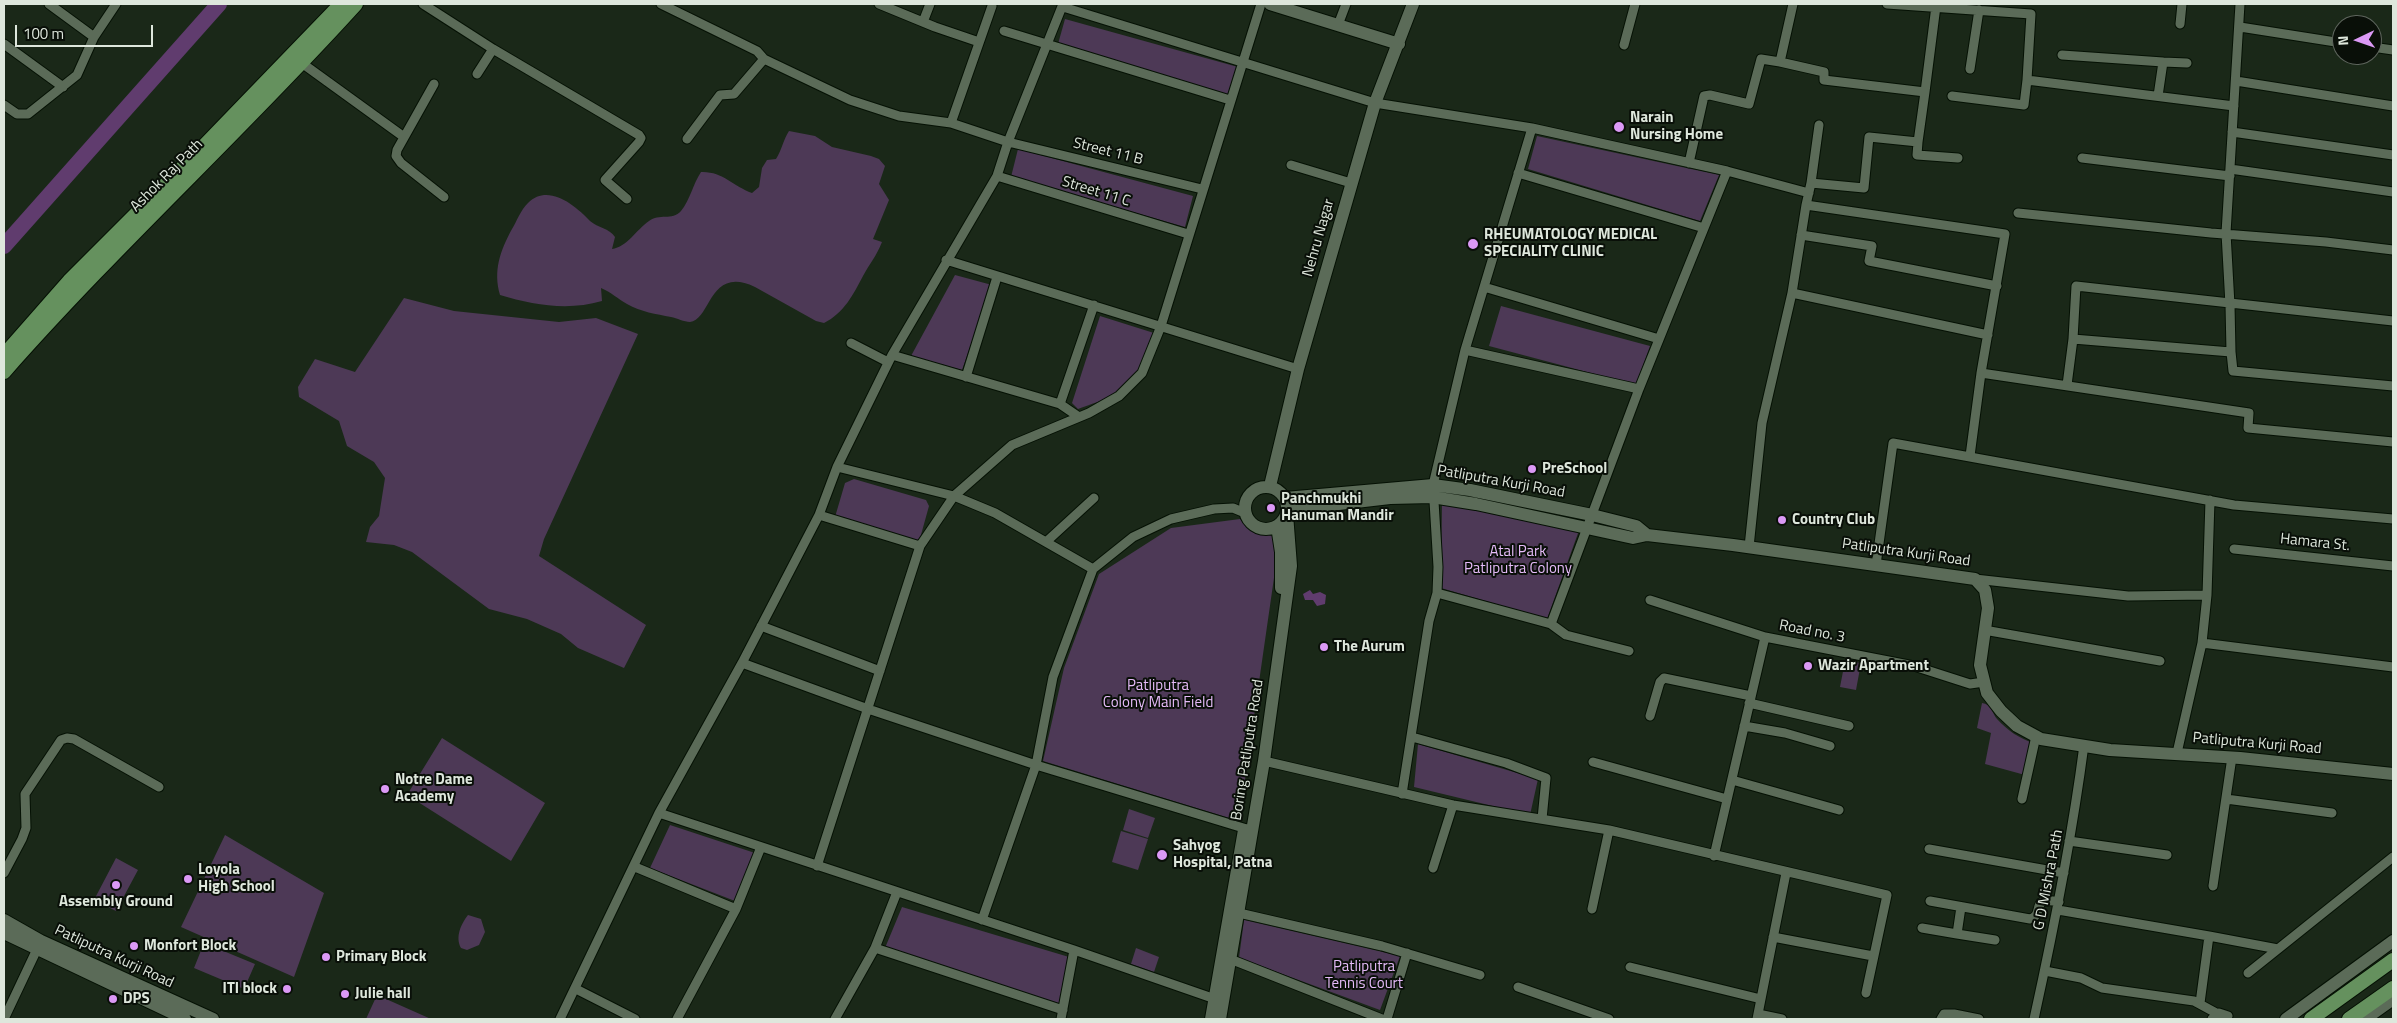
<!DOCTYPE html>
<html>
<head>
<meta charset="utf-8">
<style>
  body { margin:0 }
  #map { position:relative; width:2397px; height:1023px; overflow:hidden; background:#1a2818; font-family:"Titillium Web",sans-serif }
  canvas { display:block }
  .frame { position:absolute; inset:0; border:5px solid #dee7dc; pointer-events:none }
  .north { position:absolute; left:2332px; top:15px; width:50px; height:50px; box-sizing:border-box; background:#090f08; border:1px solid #5e655d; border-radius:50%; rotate:267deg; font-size:14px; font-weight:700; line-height:20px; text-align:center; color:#dee7dc }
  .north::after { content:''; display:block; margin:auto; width:18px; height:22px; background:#db99f5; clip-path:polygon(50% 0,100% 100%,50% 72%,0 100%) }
  .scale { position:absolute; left:15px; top:25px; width:138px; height:22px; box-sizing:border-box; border:2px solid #dee7dc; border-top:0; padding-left:6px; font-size:15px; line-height:18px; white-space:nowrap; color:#dee7dc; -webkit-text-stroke:4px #090f08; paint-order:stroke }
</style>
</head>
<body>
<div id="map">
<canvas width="2397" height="1023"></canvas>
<div class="frame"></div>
<div class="north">N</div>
<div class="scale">100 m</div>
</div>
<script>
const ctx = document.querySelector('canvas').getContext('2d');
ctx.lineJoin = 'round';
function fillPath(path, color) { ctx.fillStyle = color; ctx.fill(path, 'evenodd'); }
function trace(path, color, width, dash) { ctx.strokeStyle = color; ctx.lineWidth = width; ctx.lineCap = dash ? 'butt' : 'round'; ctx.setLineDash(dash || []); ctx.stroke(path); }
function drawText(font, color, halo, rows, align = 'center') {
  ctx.font = font + ' "Titillium Web",sans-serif'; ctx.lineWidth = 4; ctx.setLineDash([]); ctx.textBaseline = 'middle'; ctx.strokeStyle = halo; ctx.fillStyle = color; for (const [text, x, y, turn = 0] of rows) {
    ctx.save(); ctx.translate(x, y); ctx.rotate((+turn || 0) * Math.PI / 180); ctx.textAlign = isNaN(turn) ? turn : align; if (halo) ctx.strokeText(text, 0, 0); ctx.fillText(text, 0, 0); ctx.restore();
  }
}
fillPath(new Path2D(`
  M1065 19 1238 67 1228 97 1058 44Z
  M789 131 815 136 832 147 871 156 879 159 885 166 879 184 889 200 873 239 882 242C876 257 870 263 863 276 853 295 844 313 824 323L816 321 755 287C709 265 711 320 690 322 684 322 677 318 671 317 656 314 641 312 627 304 618 299 611 292 601 288L602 301C568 311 533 305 500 295 493 271 500 251 512 229 517 221 520 211 528 203 548 183 575 205 590 221 598 228 609 228 615 237L612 249C627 247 636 230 649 221 659 213 672 221 681 211 690 200 693 184 701 172 722 171 733 186 752 193L759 187 762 168 767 160 776 159C782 150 783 140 789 131Z
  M1537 136 1719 175 1700 221 1528 169Z
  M1018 149 1193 196 1185 227 1011 177Z
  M955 275 992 285 962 370 911 356Z
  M404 298 454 311 559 322 596 318 638 334 544 539 539 556 646 625 624 668 578 648 561 634 527 619 489 609 412 552 394 545 366 542 370 527 379 516 385 478 374 462 347 446 339 421 299 397 298 387 315 359 355 372Z
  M1501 306 1650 346 1636 385 1489 346Z
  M1100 316 1154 333C1147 354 1137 380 1118 393 1107 400 1090 404 1078 409L1072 403Z
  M854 479 926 500 929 506 919 542 835 517 845 483Z
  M1442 498 1581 525 1547 619 1441 588Z
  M1240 519 1257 527 1271 526 1277 557 1239 821 1043 761 1064 668 1099 574 1171 528Z
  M1845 661 1861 663 1856 690 1840 687Z
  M1982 703C1991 704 1992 713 1997 719 2008 731 2019 738 2033 743L2025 775 1985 764 1991 733 1977 728Z
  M442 738 545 803 511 861 407 795Z
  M1418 744 1538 779 1530 815 1414 787Z
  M1129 809 1155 818 1148 838 1123 830Z
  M670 825 755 853 735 901 650 868Z
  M1121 831 1148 839 1138 870 1112 862Z
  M225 835 324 893 294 977 181 927Z
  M116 858 138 870 116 911 94 900Z
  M902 907 1069 957 1061 1006 885 948Z
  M468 915 481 919 485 932 479 945 467 950 461 948C455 937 461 924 468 915Z
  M1244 920 1400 956 1380 1010 1239 958Z
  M204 943 255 964 244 989 194 968Z
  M1136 948 1159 957 1154 972 1131 964Z
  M377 995 431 1019H366Z`), '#4d3956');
fillPath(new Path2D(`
  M1310 590 1313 594 1320 592 1326 595 1325 604 1317 606 1313 600H1305L1303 594Z`), '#603c6e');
trace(new Path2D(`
  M4 246 219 4`), '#603c6e', 16);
const street = new Path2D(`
  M49 4 94 37
  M423 4 493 49 639 135 641 138 639 142 605 180 627 199
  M661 4 757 51 764 59 850 100 899 116 951 123 1008 142 1202 189
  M879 4 935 27 979 42
  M1793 4 1780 62 1824 72V80L1925 92 1936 6
  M1887 4 2031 14 2027 80 2234 106
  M1063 7 1375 103 1532 128 1727 171 1809 193
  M923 22 930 4
  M2180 24 2182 4
  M1338 25 1346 4
  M2240 27 2342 43
  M1004 31 1230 100
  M4 44 63 87
  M1624 45 1635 4
  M2372 47 2393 50
  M2062 55 2163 62
  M299 61 404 137
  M1970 69 1979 10
  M477 74 493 49
  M2236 81 2393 106
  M434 84 397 150 396 156 401 163 444 197
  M1952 96 2024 105 2027 80
  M2158 96 2163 62 2187 63
  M4 105 17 114H28L77 75 94 37 116 4
  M951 123 992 6
  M2232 132 2393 155
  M687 139 720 95 734 94 764 59
  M1918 142 1917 155 1958 158
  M2082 158 2230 176
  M1689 163 1704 96 1710 95 1749 104 1761 59 1780 62
  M1291 165 1351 183
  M2230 169 2393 192
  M1518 173 1704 228
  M997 176 1188 234
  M1811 183 1864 188 1869 137 1918 142 1925 92
  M1806 205 2005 234 1981 373 1970 456
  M2018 213 2211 233 2326 242 2393 250
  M1801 235 1872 246 1869 261 1997 286
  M946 260 1298 369
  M1484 287 1659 339
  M1792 293 1988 335
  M2073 339 2076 286 2393 321
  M851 343 888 362
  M1465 350 1639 389
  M2231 352 2230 305 2226 233 2240 4
  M892 355 1060 404 1079 417
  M1981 373 2249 413 2248 428 2393 442
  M966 377 997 277
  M2067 385 2073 339 2231 352 2233 371 2393 386
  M1060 404 1094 305
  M837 467 954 496 995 513 1093 569
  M819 515 920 546
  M1046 542 1094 498
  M1749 547 1762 423 1792 293 1806 205 1811 183 1819 125
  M2234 549 2393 566
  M1876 565 1893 443 2234 505 2393 519
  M1975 579 2128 596 2207 595
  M1437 593 1551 624 1566 635 1629 651
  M1650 600 1765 637
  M1551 624 1639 389 1727 171
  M761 626 880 671
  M1984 630 2160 661
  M2202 643 2393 667
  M742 663 868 709 1036 765 1250 830
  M1749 703 1849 726
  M1650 716 1660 682 1664 678 1751 696
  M1744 726 1785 733 1830 746
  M1412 737 1506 763 1546 778 1542 819
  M2177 753 2202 643 2207 595 2210 500
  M1264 761 1453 805 1609 830 1887 895 1866 993
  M1593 762 1727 799
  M1732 780 1839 810
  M1402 794 1429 621 1437 593 1438 567 1433 485 1465 350 1532 128
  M2022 799 2036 736
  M2226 799 2332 813
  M659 813 1074 950 1218 1000
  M2069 841 2167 855
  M1929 849 2064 873
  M1714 856 1765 637 1914 666 1970 684 1984 682
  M817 866 920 546 954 496 1012 445 1089 413 1119 396 1142 373 1161 326 1261 4
  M635 867 736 909
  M1433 868 1453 805
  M4 873 22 839 26 828 25 794 61 740 67 738 74 739 159 787
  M2213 886 2232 757
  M1930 901 2030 919C2046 914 2028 896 2059 902
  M1961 907 1957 934 1995 940
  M1592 909 1609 830
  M2058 910 2209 936
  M1239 913 1382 946 1480 975
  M982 920 1036 765 1053 677 1093 569 1133 537 1171 519 1214 509 1233 508 1245 513
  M1922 928 1957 934
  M1773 937 1873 956
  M875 948 1063 1010
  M1230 959 1382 1019
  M1630 967 1761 999
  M2045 971 2081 978 2102 988 2194 1001 2218 1014
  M2248 973 2278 949
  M1518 987 1609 1019
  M576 989 635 1019
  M2200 1003 2209 936 2278 949 2393 857
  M1758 1014 1782 1019
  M4 1019 39 945
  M560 1019 659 813 742 663 819 515 837 467 892 355 997 176 1008 142 1063 4
  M677 1019 736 909 761 847
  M835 1019 875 948 897 892
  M1061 1019 1074 950
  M1387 1019 1407 953
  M1757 1019 1786 873
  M1941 1019 1944 1014H1954L1979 1019
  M2034 1019C2054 928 2072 837 2084 745
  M2212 1019 2219 1013 2228 1016`);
const secondary = new Path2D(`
  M1270 4 1399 44
  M1270 486 1298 369 1375 103 1413 4
  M1245 508a21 21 0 1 1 42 0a21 21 0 1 1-42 0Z
  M1285 498 1433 485 1470 490 1592 515 1636 526 1647 535
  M1287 510 1390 498 1432 497 1476 504 1633 538 1647 535 1733 545 1975 579 1985 590 1988 608 1980 665 1987 693 2001 711 2017 726 2041 739 2110 750 2240 758 2393 774
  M1277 526 1281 552V588
  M4 920 41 941 213 1019
  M4 933 185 1019
  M1211 1019 1244 830
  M1220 1019 1264 761 1291 566 1287 514
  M2286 1019 2393 941
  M2365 1019 2393 999`);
const primary = new Path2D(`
  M4 355 69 281 202 148 341 4
  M4 372C116 245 242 130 356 4
  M2311 1019 2393 960
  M2349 1019 2393 988`);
trace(street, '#051104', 11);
trace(secondary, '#051104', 14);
trace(primary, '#051104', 16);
trace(street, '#5b6b58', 9);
trace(secondary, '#5b6b58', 12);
trace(primary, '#65915e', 14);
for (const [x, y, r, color] of [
  [1619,127,6,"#db99f5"],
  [1473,244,6,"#db99f5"],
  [1532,469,5,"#db99f5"],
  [1271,508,5,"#db99f5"],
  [1782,520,5,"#db99f5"],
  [1324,647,5,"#db99f5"],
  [1808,666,5,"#db99f5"],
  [385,789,5,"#db99f5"],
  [1162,855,6,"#db99f5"],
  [188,879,5,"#db99f5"],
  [116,885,5,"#db99f5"],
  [134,946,5,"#db99f5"],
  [326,957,5,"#db99f5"],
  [287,989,5,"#db99f5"],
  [345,994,5,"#db99f5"],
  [113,999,5,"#db99f5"]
]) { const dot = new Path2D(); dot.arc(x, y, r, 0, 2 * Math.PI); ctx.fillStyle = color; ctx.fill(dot); trace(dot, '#090f08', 2); }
drawText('bold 15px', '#dee7dc', '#090f08', [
  ["Narain",1630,118],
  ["Nursing Home",1630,135],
  ["RHEUMATOLOGY MEDICAL",1484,235],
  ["SPECIALITY CLINIC",1484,252],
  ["PreSchool",1542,469],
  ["Panchmukhi",1281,499],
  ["Hanuman Mandir",1281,516],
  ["Country Club",1792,520],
  ["The Aurum",1334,647],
  ["Wazir Apartment",1818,666],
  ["Notre Dame",395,780],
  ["Academy",395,797],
  ["Sahyog",1173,846],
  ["Hospital, Patna",1173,863],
  ["Loyola",198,870],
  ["High School",198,887],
  ["Assembly Ground",116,902,"center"],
  ["Monfort Block",144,946],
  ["Primary Block",336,957],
  ["ITI block",277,989,"right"],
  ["Julie hall",355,994],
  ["DPS",123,999]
], 'left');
drawText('15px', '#dee7dc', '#090f08', [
  ["Street 11 B",1108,152,14],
  ["Ashok Raj Path",167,176,-45],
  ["Street 11 C",1096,192,17],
  ["Nehru Nagar",1319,238,-74],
  ["Patliputra Kurji Road",1501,482,10],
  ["Hamara St.",2315,543,6],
  ["Patliputra Kurji Road",1906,553,8],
  ["Road no. 3",1812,632,11],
  ["Patliputra Kurji Road",2257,744,5],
  ["Boring Patliputra Road",1248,750,-81],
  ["G D Mishra Path",2049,880,-79],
  ["Patliputra Kurji Road",114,957,25]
]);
drawText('15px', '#e6bbf9', '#090f08', [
  ["Atal Park",1518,552],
  ["Patliputra Colony",1518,569],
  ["Patliputra",1158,686],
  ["Colony Main Field",1158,703],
  ["Patliputra",1364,967],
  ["Tennis Court",1364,984]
]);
</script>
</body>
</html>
